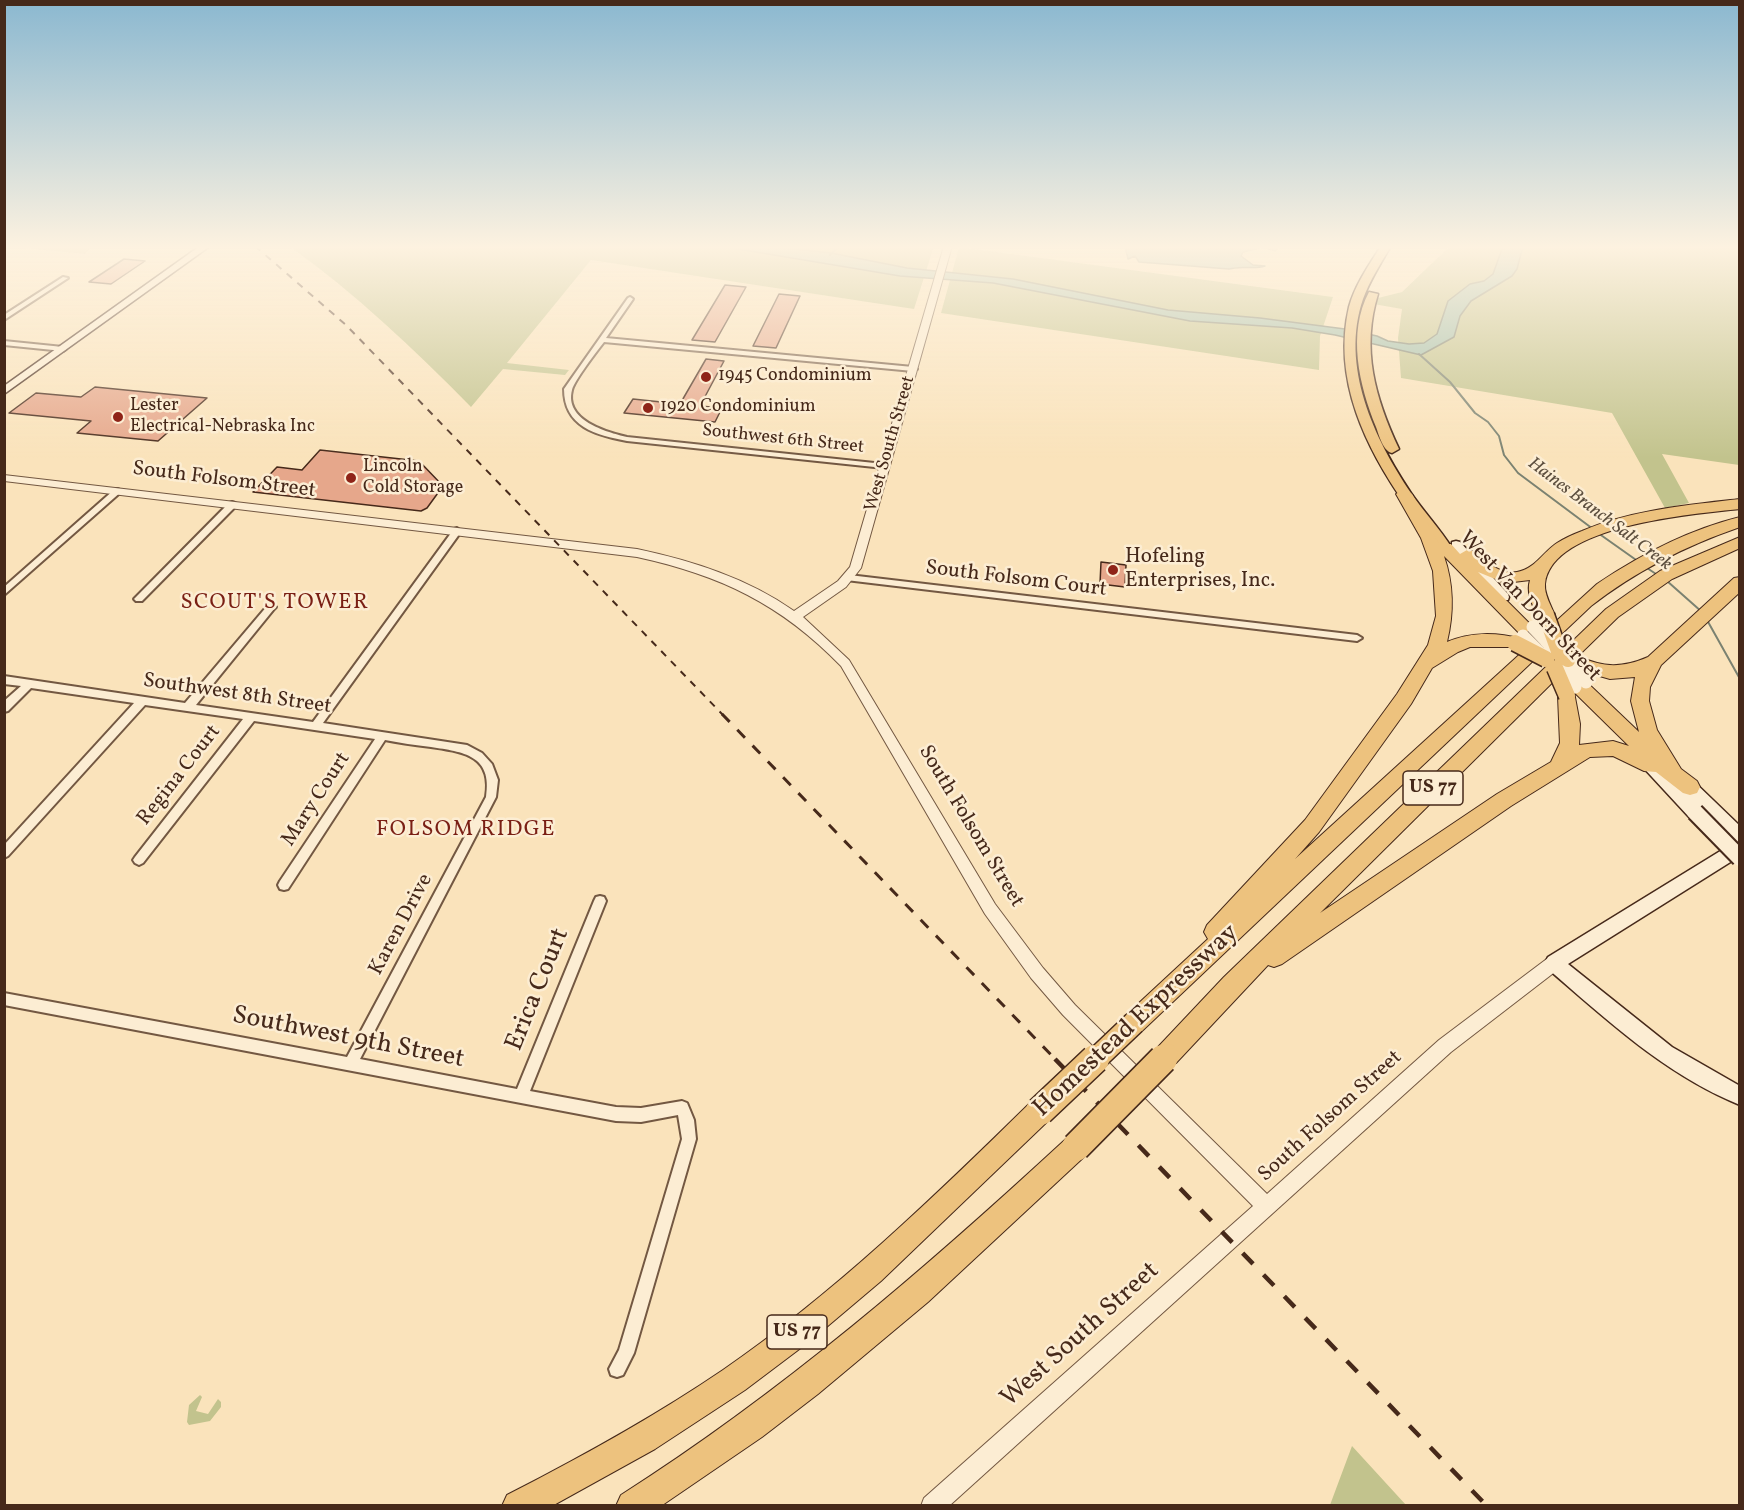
<!DOCTYPE html>
<html>
<head>
<meta charset="utf-8">
<style>
  body { margin:0 }
  #map { position:relative; width:1744px; height:1510px; overflow:hidden; background:#fae3bb; font-family:Vollkorn,serif }
  canvas { display:block }
  .frame { position:absolute; inset:0; border:6px solid #46291a; pointer-events:none }
</style>
</head>
<body>
<div id="map">
<canvas width="1744" height="1510"></canvas>
<div class="frame"></div>
</div>
<script>
const ctx = document.querySelector('canvas').getContext('2d');
ctx.lineJoin = 'round';
function fillPath(path, color) { ctx.fillStyle = color; ctx.fill(path, 'evenodd'); }
function trace(path, color, width, dash) { ctx.strokeStyle = color; ctx.lineWidth = width; ctx.lineCap = dash ? 'butt' : 'round'; ctx.setLineDash(dash || []); ctx.stroke(path); }
function drawText(font, color, halo, rows, align = 'center') {
  ctx.font = font + ' Vollkorn,serif'; ctx.lineWidth = 5; ctx.setLineDash([]); ctx.textBaseline = 'middle'; ctx.strokeStyle = halo; ctx.fillStyle = color; for (const [text, x, y, turn = 0] of rows) {
    ctx.save(); ctx.translate(x, y); ctx.rotate((+turn || 0) * Math.PI / 180); ctx.textAlign = isNaN(turn) ? turn : align; if (halo) ctx.strokeText(text, 0, 0); ctx.fillText(text, 0, 0); ctx.restore();
  }
}
fillPath(new Path2D(`
  M5 246H90L91 247 85 254Z
  M289 246H934L914 309 591 260 507 363 569 370 565 375 503 369 471 407C414 349 355 293 289 246Z
  M1450 246H1739V465L1662 454 1689 503 1665 508 1612 413 1401 378 1398 338 1402 309 1362 302 1402 292Z
  M959 247 1333 297 1320 336 1319 370 941 313Z
  M200 1395 202 1397 196 1411 208 1414 218 1399 221 1402V1407L210 1421 189 1425 187 1422 189 1405Z
  M1352 1446 1406 1505H1330Z`), '#c2c38d');
const water = new Path2D(`
  M720 246H766L831 253 907 268 1013 279 1168 310 1260 318 1345 329 1377 336 1388 341 1409 344 1424 343 1437 334 1448 301 1470 284 1484 281 1493 274 1503 246H1523L1517 269 1512 276 1471 301 1460 316 1454 337 1421 355 1335 335 1292 328 1190 321 993 283 900 276Z
  M1125 246H1280L1275 251 1264 247 1243 252 1241 256 1253 265 1265 266C1253 270 1242 265 1229 269L1139 262 1135 256 1128 259Z`);
fillPath(water, '#9fbeab');
trace(water, '#7b8271', 1.5);
trace(new Path2D(`
  M830 255 839 246
  M1419 354 1450 382 1475 413 1488 422 1499 436 1504 455 1518 473 1593 529
  M1598 533 1639 562
  M1644 566 1659 576
  M1667 581 1702 612
  M1707 620 1740 679`), '#7b8271', 2);
const building = new Path2D(`
  M124 259 145 261 111 284 89 282Z
  M725 285 746 287 715 342 692 340Z
  M779 294 800 296 776 348 753 346Z
  M706 359 724 361 700 406 722 408 715 422 624 413 633 399 680 404Z
  M95 387 207 398 158 441 77 433 91 421 9 413 36 393 81 397Z
  M320 450 419 461 443 486 427 508 421 511 253 492 277 467 302 470Z
  M1101 562 1126 565 1125 587 1100 584Z`);
fillPath(building, '#e6a78b');
trace(building, '#46291a', 1.5);
const minor = new Path2D(`
  M63 277 68 278 4 320V315Z
  M630 297 633 299 606 338 913 367 917 369 913 371 604 342C597 351 574 381 572 390 564 420 606 432 627 437L884 464 888 466 884 468 627 441C596 435 564 427 564 389L628 298Z
  M4 341 63 347 66 349 63 351 4 345Z
  M115 489H118L122 491 4 595V587Z
  M232 502 235 503V507L142 601H136L134 599 136 597 229 503Z
  M457 528 461 531 460 533 323 723 467 745 482 753 492 764 498 780 496 797 360 1059 517 1089 594 901 596 897 600 896 604 897 606 901 530 1091 616 1107 641 1108 682 1101 687 1103 694 1120 696 1139 634 1353 623 1375 617 1377 611 1375 609 1369 619 1350 682 1139 678 1115 641 1122 616 1121 4 1005V993L347 1057 486 797C493 755 463 752 431 747 415 745 400 743 385 740L288 889 284 890 280 889 278 885 280 881 375 739 254 721 143 863 139 865 135 863 133 860 135 857 243 719 145 705 8 856 4 858V845L134 703 31 688 8 711 4 712V701L21 686 4 684V676L185 703 268 605 271 604 276 607 274 609 196 705 313 722 454 529Z
  M849 575 1357 635 1362 638 1357 641 846 580V576Z`);
const tertiary = new Path2D(`
  M944 246H952L861 568 846 587 803 617 849 660 995 904 1043 968 1075 1005 1267 1194 1439 1040 1548 958 1554 956 1560 958 1562 963 1560 968 1451 1052 949 1506H921L924 1498 1253 1206 1063 1015 1031 978 985 914 841 666C781 604 720 575 637 557L4 481V475L637 549C693 561 747 578 794 611L838 581 850 567Z`);
const secondary = new Path2D(`
  M200 246H210L4 394V386Z
  M1456 541 1460 542 1508 594 1509 597 1508 600H1498L1452 548V542Z
  M1645 754 1650 756 1676 782 1674 779 1677 775H1687L1740 826V856L1568 964 1672 1047 1740 1086V1105C1666 1075 1607 1020 1548 969L1545 963 1548 957 1735 842 1701 808 1703 812 1701 817 1695 818 1689 817 1640 764 1637 760 1640 756Z`);
const primary = new Path2D(`
  M1381 246H1391C1381 263 1370 280 1363 299 1340 366 1374 438 1411 493 1424 512 1440 529 1452 548L1445 553C1433 550 1415 519 1408 508 1366 449 1332 380 1349 307 1355 285 1369 265 1381 246Z
  M1369 292 1378 294C1361 349 1375 398 1399 449L1392 453C1383 451 1379 435 1376 427 1359 385 1347 333 1369 292Z`);
const motorway = new Path2D(`
  M1404 489 1412 494 1439 544H1451L1460 554 1467 550 1473 551C1485 561 1500 575 1517 572 1535 569 1543 552 1557 543 1565 538 1574 534 1582 531 1630 510 1688 505 1740 499V509C1694 514 1551 525 1545 584 1544 594 1551 606 1555 615L1546 621 1540 619C1533 608 1526 592 1530 580L1505 583 1478 572 1534 628 1537 632 1528 638 1522 636 1444 556C1454 585 1454 613 1447 642 1470 632 1497 632 1521 639L1524 643 1521 647H1470L1458 652 1432 668 1411 704 1319 832 1295 859 1597 584C1640 555 1688 530 1740 517V527C1685 546 1636 571 1591 606L1142 1031 1134 1034 1126 1031 1122 1023 1126 1015 1208 939 1204 932 1207 925 1305 820 1397 694 1428 645 1436 616 1433 571 1421 538 1396 494Z
  M1740 537V548L1672 579 1618 617 1578 656C1603 668 1623 668 1648 657L1734 578 1740 577V592L1661 665 1650 687 1649 701 1657 730 1681 769 1697 781 1700 787 1697 793 1690 795 1683 793 1656 772 1644 771 1613 756 1590 757 1511 806 1282 964 1274 967 1268 965 1176 1063 1167 1067 1158 1063 1155 1055 1158 1047 1224 977 1606 609 1660 571ZM1568 667 1610 679 1635 677 1631 701 1639 732 1576 672H1564L1561 677 1573 691H1560L1558 696 1560 743 1551 762 1497 794 1320 913ZM1574 692 1629 746 1613 741 1579 745 1580 724Z
  M1040 1098 1049 1102 1053 1111 1049 1120 881 1281 810 1341 745 1390 655 1449 552 1506H502L507 1495C581 1457 654 1417 723 1370 835 1293 934 1197 1031 1102Z
  M1076 1134 1085 1138 1089 1147 1085 1156 928 1302 818 1394 762 1437 661 1506H616L621 1495C783 1392 926 1268 1067 1138Z`);
trace(minor, '#735842', 4);
trace(tertiary, '#735842', 2);
trace(secondary, '#46291a', 3);
trace(primary, '#46291a', 3);
trace(motorway, '#46291a', 2);
fillPath(minor, '#fcedd3');
fillPath(tertiary, '#fcedd3');
fillPath(secondary, '#fcedd3');
fillPath(primary, '#edc27e');
fillPath(motorway, '#edc27e');
trace(new Path2D(`
  M255 246 346 325 723 715`), '#46291a', 2, [7, 7]);
trace(new Path2D(`
  M722 714 1057 1061`), '#46291a', 3, [11, 11]);
trace(new Path2D(`
  M1055 1059 1487 1506`), '#46291a', 4.5, [15, 15]);
const secondaryBridgeFar1 = new Path2D(`
  M1533 627 1556 651
  M1523 636 1542 655
  M1561 656 1586 682
  M1557 670 1575 687`);
const secondaryBridge = new Path2D(`
  M1695 812 1740 858`);
const motorwayBridgeFar2 = new Path2D(`
  M1546 615 1560 654 1568 659
  M1515 643 1546 659
  M1555 668 1567 696`);
const motorwayBridgeFar1 = new Path2D(`
  M1094 1061 1134 1023
  M1161 1061 1167 1055`);
const motorwayBridge = new Path2D(`
  M1040 1111 1095 1059
  M1076 1147 1163 1059`);
trace(secondaryBridgeFar1, '#46291a', 15, []);
trace(secondaryBridge, '#46291a', 20, []);
trace(motorwayBridgeFar2, '#46291a', 19, []);
trace(motorwayBridgeFar1, '#46291a', 25, []);
trace(motorwayBridge, '#46291a', 31, []);
trace(secondaryBridgeFar1, '#fcedd3', 13);
trace(secondaryBridge, '#fcedd3', 16);
trace(motorwayBridgeFar2, '#edc27e', 16);
trace(motorwayBridgeFar1, '#edc27e', 22);
trace(motorwayBridge, '#edc27e', 28);
const sky = ctx.createLinearGradient(0, 0, 0, 458);
sky.addColorStop(0, '#8bb8d0');
sky.addColorStop(0.54, '#fdf2e0');
sky.addColorStop(1, '#fdf2e000');
ctx.fillStyle = sky;
ctx.fillRect(0, 0, 1744, 458);
for (const [x, y, r, color] of [
  [706,377,6,"#8f2418"],
  [648,408,6,"#8f2418"],
  [118,417,6,"#8f2418"],
  [351,478,6,"#8f2418"],
  [1113,570,6,"#8f2418"]
]) { const dot = new Path2D(); dot.arc(x, y, r, 0, 2 * Math.PI); ctx.fillStyle = color; ctx.fill(dot); trace(dot, '#fcedd3', 2); }
drawText('18px', '#46291a', '#fcedd3', [
  ["1945 Condominium",718,377],
  ["Lester",130,407],
  ["Electrical-Nebraska Inc",130,428],
  ["1920 Condominium",660,408],
  ["Lincoln",363,468],
  ["Cold Storage",363,489]
], 'left');
drawText('18px', '#46291a', '#fcedd3', [
  ["Southwest 6th Street",783,440,6],
  ["West South Street",891,444,-74]
]);
drawText('italic 18px', '#5c4e3e', '#fcedd3', [
  ["Haines Branch Salt Creek",1599,515,37]
]);
for (const [x, y, w] of [
  [1433,788,60],
  [797,1332,60]
]) { const box = new Path2D(); box.roundRect(x - w / 2, y - 17, w, 34, 4.5); ctx.fillStyle = '#fcedd3'; ctx.fill(box); trace(box, '#46291a', 1.5); }
drawText('bold 20px', '#46291a', null, [
  ["US 77",1433,788],
  ["US 77",797,1332]
]);
drawText('21px', '#46291a', '#fcedd3', [
  ["South Folsom Street",224,481,7],
  ["South Folsom Court",1016,580,7],
  ["West Van Dorn Street",1529,607,47],
  ["Southwest 8th Street",237,695,8],
  ["Regina Court",180,776,-52],
  ["Mary Court",317,800,-57],
  ["South Folsom Street",970,827,59],
  ["Karen Drive",402,925,-62],
  ["South Folsom Street",1331,1117,-42]
]);
drawText('21px', '#46291a', '#fcedd3', [
  ["Hofeling",1125,558],
  ["Enterprises, Inc.",1125,582]
], 'left');
ctx.letterSpacing = '1.5px';
drawText('22px', '#7a1f14', '#fcedd3', [
  ["SCOUT'S TOWER",275,604],
  ["FOLSOM RIDGE",466,831]
]);
ctx.letterSpacing = '0px';
drawText('26px', '#46291a', '#fcedd3', [
  ["Erica Court",539,990,-68],
  ["Homestead Expressway",1137,1022,-43],
  ["Southwest 9th Street",348,1039,11],
  ["West South Street",1081,1336,-42]
]);
</script>
</body>
</html>
